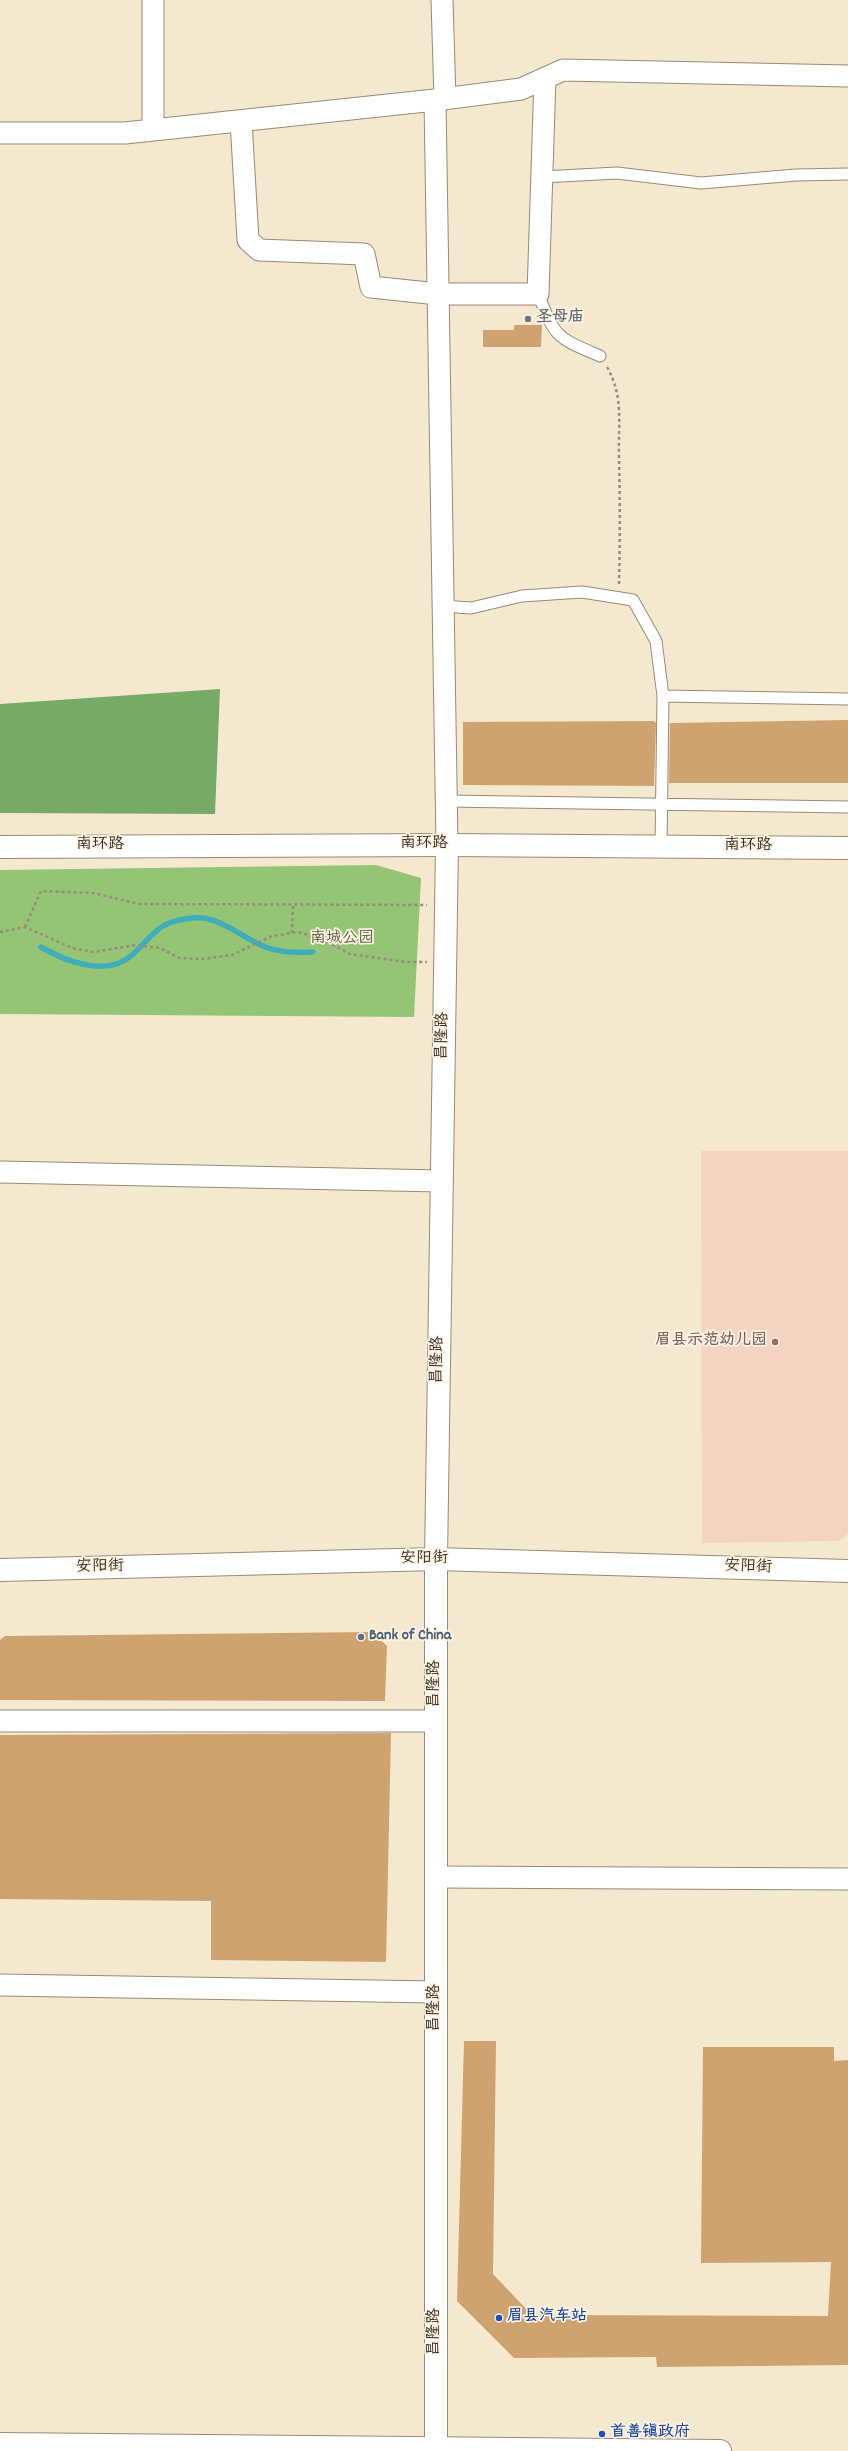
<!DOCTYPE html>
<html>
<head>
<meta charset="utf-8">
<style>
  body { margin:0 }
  canvas { display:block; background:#f4e9cf }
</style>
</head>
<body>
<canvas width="848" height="2451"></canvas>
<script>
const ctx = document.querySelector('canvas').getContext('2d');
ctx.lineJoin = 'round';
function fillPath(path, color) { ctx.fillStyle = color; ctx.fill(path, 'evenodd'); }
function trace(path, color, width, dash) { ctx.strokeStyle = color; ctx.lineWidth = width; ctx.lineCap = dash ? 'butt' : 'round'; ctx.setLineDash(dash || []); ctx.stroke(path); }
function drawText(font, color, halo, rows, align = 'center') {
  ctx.font = font + ' Dekko,"LXGW WenKai TC",sans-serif'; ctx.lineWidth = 3.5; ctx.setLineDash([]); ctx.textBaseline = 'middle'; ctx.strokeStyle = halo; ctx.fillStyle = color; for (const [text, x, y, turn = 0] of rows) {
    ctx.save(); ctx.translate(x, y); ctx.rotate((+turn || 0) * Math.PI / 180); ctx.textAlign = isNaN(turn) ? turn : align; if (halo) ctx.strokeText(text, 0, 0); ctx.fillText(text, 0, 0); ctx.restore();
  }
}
fillPath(new Path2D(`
  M701 1151H848V1534L839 1541 702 1543Z`), '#f4d3c0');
fillPath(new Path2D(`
  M376 865 421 878 414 1017 0 1014V870Z`), '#93c575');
fillPath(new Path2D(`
  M220 689 215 814 0 813V704Z`), '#76aa66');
trace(new Path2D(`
  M41 947C65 961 107 978 132 955 156 933 156 922 192 918 221 915 242 939 268 948 283 953 297 953 313 952`), '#3faeba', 5.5);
fillPath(new Path2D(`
  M514 325H542L541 347H483V330H514Z
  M848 720V783H669L670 723Z
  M654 721 656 723 654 786 463 785V722Z
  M372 1632 387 1646 385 1701 0 1700V1640L5 1636Z
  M391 1733 386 1962 211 1960V1901L0 1899V1735Z
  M464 2041H496L493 2274 531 2314 545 2315 828 2316 831 2262 701 2263 703 2047H834V2061L848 2060V2365L657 2367 656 2357 514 2358 457 2301Z`), '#cfa370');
const service = new Path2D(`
  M542 177 617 173 701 183 796 175 848 174
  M538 294C556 339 556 337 600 356
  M443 606 471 608 522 596 582 592 633 600 656 641 663 696 661 847
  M663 696 848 699
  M446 801 848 807`);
const minor = new Path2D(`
  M442 0 445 99
  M435 100 447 845
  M241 121 248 240 259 250 364 254 371 287 438 294H538L545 78
  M153 130V0
  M0 133H125L435 100 521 89 563 70 848 76
  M0 1172 441 1181
  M0 1721H436
  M436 1877 848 1879
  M0 1985 436 1992`);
const tertiary = new Path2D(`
  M436 2451V1559L447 845`);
const primary = new Path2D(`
  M0 1570 436 1559 848 1571
  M0 2444 720 2451`);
const trunk = new Path2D(`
  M0 847 447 845 848 848`);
trace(service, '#988a76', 13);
trace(minor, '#988a76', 23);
trace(tertiary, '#988a76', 24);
trace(primary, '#988a76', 24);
trace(trunk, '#988a76', 24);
trace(new Path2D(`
  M607 367C624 397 618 423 619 456 620 499 620 542 619 585
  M25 927 41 891 93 893 139 904 427 905
  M0 932 25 927 72 948 94 952 135 945 160 948 179 958 204 959 232 955 272 936 298 932 324 940 350 954 406 962H427
  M292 933 293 905`), '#988a76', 2.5, [3, 3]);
trace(service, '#fff', 11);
trace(minor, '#fff', 21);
trace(tertiary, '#fff', 22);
trace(primary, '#fff', 22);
trace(trunk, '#fff', 22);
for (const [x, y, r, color] of [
  [528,319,4,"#6b7280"],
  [775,1342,4,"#8d6e63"],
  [361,1637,4,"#5c6f8a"],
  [499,2318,4,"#1a4fb4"],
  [602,2434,4,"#1a4fb4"]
]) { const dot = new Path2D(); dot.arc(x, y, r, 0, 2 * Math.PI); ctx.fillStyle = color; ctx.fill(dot); trace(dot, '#fcf5e5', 1.5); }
drawText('bold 16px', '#5b616d', '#fcf5e5', [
  ["圣母庙",536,319]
], 'left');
drawText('16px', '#3b2a1e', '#fcf5e5', [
  ["南环路",424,845],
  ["南环路",100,846],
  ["南环路",748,847],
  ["昌隆路",444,1036,-89],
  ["昌隆路",439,1360,-89],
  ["安阳街",424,1560],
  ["安阳街",100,1568,-1],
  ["安阳街",748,1568,2],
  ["昌隆路",436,1684,-90],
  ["昌隆路",436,2008,-90],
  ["昌隆路",436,2332,-90]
]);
drawText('16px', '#555838', '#fcf5e5', [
  ["南城公园",342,940]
]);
drawText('bold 16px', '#785e54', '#fcf5e5', [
  ["眉县示范幼儿园",767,1342]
], 'right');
drawText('bold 16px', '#4e5e75', '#fcf5e5', [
  ["Bank of China",369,1637]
], 'left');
drawText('bold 16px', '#164399', '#fcf5e5', [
  ["眉县汽车站",507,2318],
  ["首善镇政府",610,2434]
], 'left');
</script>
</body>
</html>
